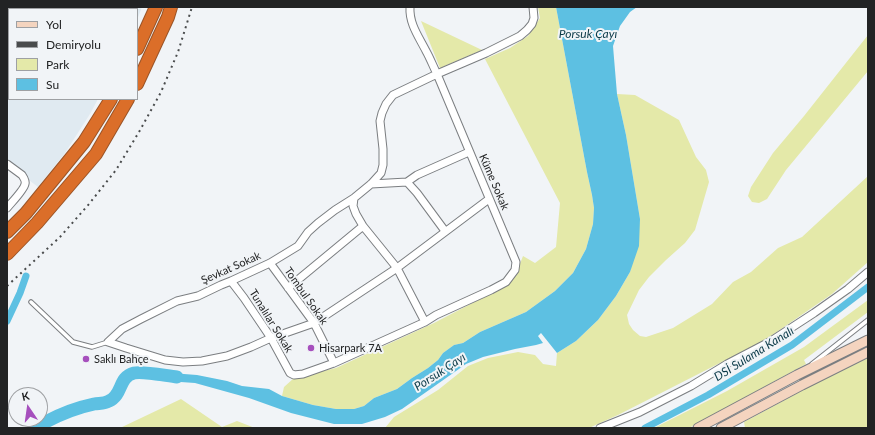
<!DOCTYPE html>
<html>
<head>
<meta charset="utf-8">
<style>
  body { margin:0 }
  #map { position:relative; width:875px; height:435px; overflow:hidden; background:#f1f4f7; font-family:Lato,sans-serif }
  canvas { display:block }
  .frame { position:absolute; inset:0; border:8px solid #222324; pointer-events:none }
  .legend { position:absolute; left:8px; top:8px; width:130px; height:92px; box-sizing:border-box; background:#f1f4f7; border:1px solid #9ea0a3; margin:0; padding:5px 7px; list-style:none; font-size:12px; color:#222324 }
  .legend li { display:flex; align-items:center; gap:8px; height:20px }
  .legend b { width:20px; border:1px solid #9ea0a3 }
  .north { position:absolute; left:8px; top:387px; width:40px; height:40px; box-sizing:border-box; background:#f1f4f7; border:1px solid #9ea0a3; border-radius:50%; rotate:347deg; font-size:11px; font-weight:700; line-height:16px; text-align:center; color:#222324 }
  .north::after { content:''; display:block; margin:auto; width:14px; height:18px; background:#a64fbd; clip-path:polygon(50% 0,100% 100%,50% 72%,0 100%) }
</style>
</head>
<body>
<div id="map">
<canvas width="875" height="435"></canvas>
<div class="frame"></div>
<ul class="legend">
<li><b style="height:5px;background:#f4d4bf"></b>Yol</li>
<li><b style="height:5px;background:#494b4c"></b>Demiryolu</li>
<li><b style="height:11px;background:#e4e9a9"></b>Park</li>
<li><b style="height:11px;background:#5dc0e2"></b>Su</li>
</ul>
<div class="north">K</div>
</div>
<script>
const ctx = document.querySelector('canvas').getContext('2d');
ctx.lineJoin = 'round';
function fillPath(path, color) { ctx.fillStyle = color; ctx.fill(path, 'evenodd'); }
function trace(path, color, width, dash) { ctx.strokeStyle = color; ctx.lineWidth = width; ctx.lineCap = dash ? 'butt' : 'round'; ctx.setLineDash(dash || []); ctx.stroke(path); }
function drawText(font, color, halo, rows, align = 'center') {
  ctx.font = font + ' Lato,sans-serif'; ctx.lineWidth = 4; ctx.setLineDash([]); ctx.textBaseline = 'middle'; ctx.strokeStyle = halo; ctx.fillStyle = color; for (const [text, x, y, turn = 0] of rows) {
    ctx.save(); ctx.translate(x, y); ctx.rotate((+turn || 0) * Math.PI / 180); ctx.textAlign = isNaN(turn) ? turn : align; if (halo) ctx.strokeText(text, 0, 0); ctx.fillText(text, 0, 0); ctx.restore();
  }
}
fillPath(new Path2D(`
  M7 7H142L137 20V9H9V99H98L90 114 65 153 38 187 25 177 7 158Z`), '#e0eaf1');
fillPath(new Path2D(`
  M538 7H556L587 172 592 195 594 208 593 224 586 249 573 273 555 291 526 312 480 332 463 343 454 345 443 353 438 360 428 368 412 378 397 389 374 398 364 406 354 409H336L313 405 282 396 284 387 294 378 336 368 434 323 509 284 516 274 523 256 535 263 556 247 560 203 485 59 510 48 528 36 540 18Z
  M421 21 482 50 440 68Z
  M868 35V71L786 170 767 199 759 203 752 202 748 196 751 187 773 153 804 116Z
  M617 94 635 95 679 120 696 157 706 170 709 182 695 230 685 243 666 260 649 277 639 290 627 315 629 324 633 330 640 336 646 337 673 328 712 304 733 282 751 272 778 248 802 237 868 176V262L832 294 765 340 618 415 589 428H385L394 417 438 390 468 366 488 358 518 352 535 355 543 364 556 366 557 353 576 341 598 320 616 296 630 272 640 219 626 135Z
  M868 300V312L804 360 806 364 689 428H654L727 391 804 347Z
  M868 358V428H745L744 422 807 388Z
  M181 399 222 427 237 421 255 428H120Z`), '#e4e9a9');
fillPath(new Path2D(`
  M556 7H637L630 12 620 26 613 46 617 94 626 135 640 219 639 246 630 272 616 296 598 320 576 341 557 353 541 333 538 336 543 343 536 345 515 349 483 357 466 364 402 409 385 417 362 424H334L291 413 249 398 195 383 152 380 151 376 171 373 197 375 227 381 242 386 269 389 282 396 313 405 336 409H354L364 406 374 398 397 389 412 378 428 368 438 360 443 353 454 345 463 343 480 332 526 312 555 291 573 273 586 249 593 224 594 208 592 195 587 172Z`), '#5dc0e2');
trace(new Path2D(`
  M7 321 20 293 26 276
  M645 428 708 395 792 345 868 287`), '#5dc0e2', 7);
trace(new Path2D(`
  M35 428C50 419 65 412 82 407 86 406 90 405 94 404 99 403 104 404 109 401 123 395 118 377 134 373 143 371 167 376 177 377`), '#5dc0e2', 13);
const lane = new Path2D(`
  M31 302 73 342 92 347 108 342
  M812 364 868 320`);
const street = new Path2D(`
  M20 9V7
  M7 42 9 25
  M7 164 22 175C24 178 26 181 25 184 24 190 11 203 7 208
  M407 182 417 175 469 152
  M371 184 407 182 417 193 445 231
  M354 198 353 206 356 214 363 226 397 268 425 322
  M489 199 397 268 314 323 271 338 251 347 227 356 202 361 183 362 165 360 126 348 108 342 122 329 141 319 177 301 198 296 221 285 231 281 270 263 298 246 308 232 318 223 335 210 354 198 371 184 381 173 383 165V149L380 121 382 113 386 104 393 95 437 74 486 53 520 36 527 30 532 24 534 18 533 7
  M270 263 314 323 334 363
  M231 281 244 298 271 338 290 373 294 375 303 374 334 363 425 322 436 315 491 290 506 282 515 270 516 262 437 74C433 66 430 58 426 51 419 37 409 24 410 7
  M288 288 363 226
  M600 428 640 412 691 386 727 364 771 341 814 313 848 289 868 272`);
const secondary = new Path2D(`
  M698 428 797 375 868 340
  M721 428 802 385 868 352`);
const highway = new Path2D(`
  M137 49 156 7
  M137 84 168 17 171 7
  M7 232 26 213 84 142 111 99
  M7 254 37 223 96 154 128 99`);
trace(lane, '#7b7e81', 5.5);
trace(street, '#7b7e81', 9);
trace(secondary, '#7b7e81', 11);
trace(highway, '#9a5427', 14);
trace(lane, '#fff', 3.5);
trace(street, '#fff', 7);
trace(secondary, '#f4d4bf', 9);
trace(highway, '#db6e29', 12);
trace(new Path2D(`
  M7 286 60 237 89 204 116 170 139 132 161 92 178 52 192 7`), '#494b4c', 2, [2, 4]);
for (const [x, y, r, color] of [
  [311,348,4,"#a64fbd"],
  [86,359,4,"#a64fbd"]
]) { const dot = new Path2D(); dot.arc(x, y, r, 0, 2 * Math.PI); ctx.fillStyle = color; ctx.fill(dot); trace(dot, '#f1f4f7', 1.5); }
drawText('11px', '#222324', '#f1f4f7', [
  ["Küme Sokak",494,182,67],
  ["Şevkat Sokak",231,268,-24],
  ["Tombul Sokak",306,296,55],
  ["Tunalılar Sokak",271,321,58]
]);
drawText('11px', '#222324', '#f1f4f7', [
  ["Hisarpark 7A",319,348],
  ["Saklı Bahçe",94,359]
], 'left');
drawText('italic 12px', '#0b3a48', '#f1f4f7', [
  ["Porsuk Çayı",588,34],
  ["DSİ Sulama Kanalı",754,354,-32],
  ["Porsuk Çayı",440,372,-33]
]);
</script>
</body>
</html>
